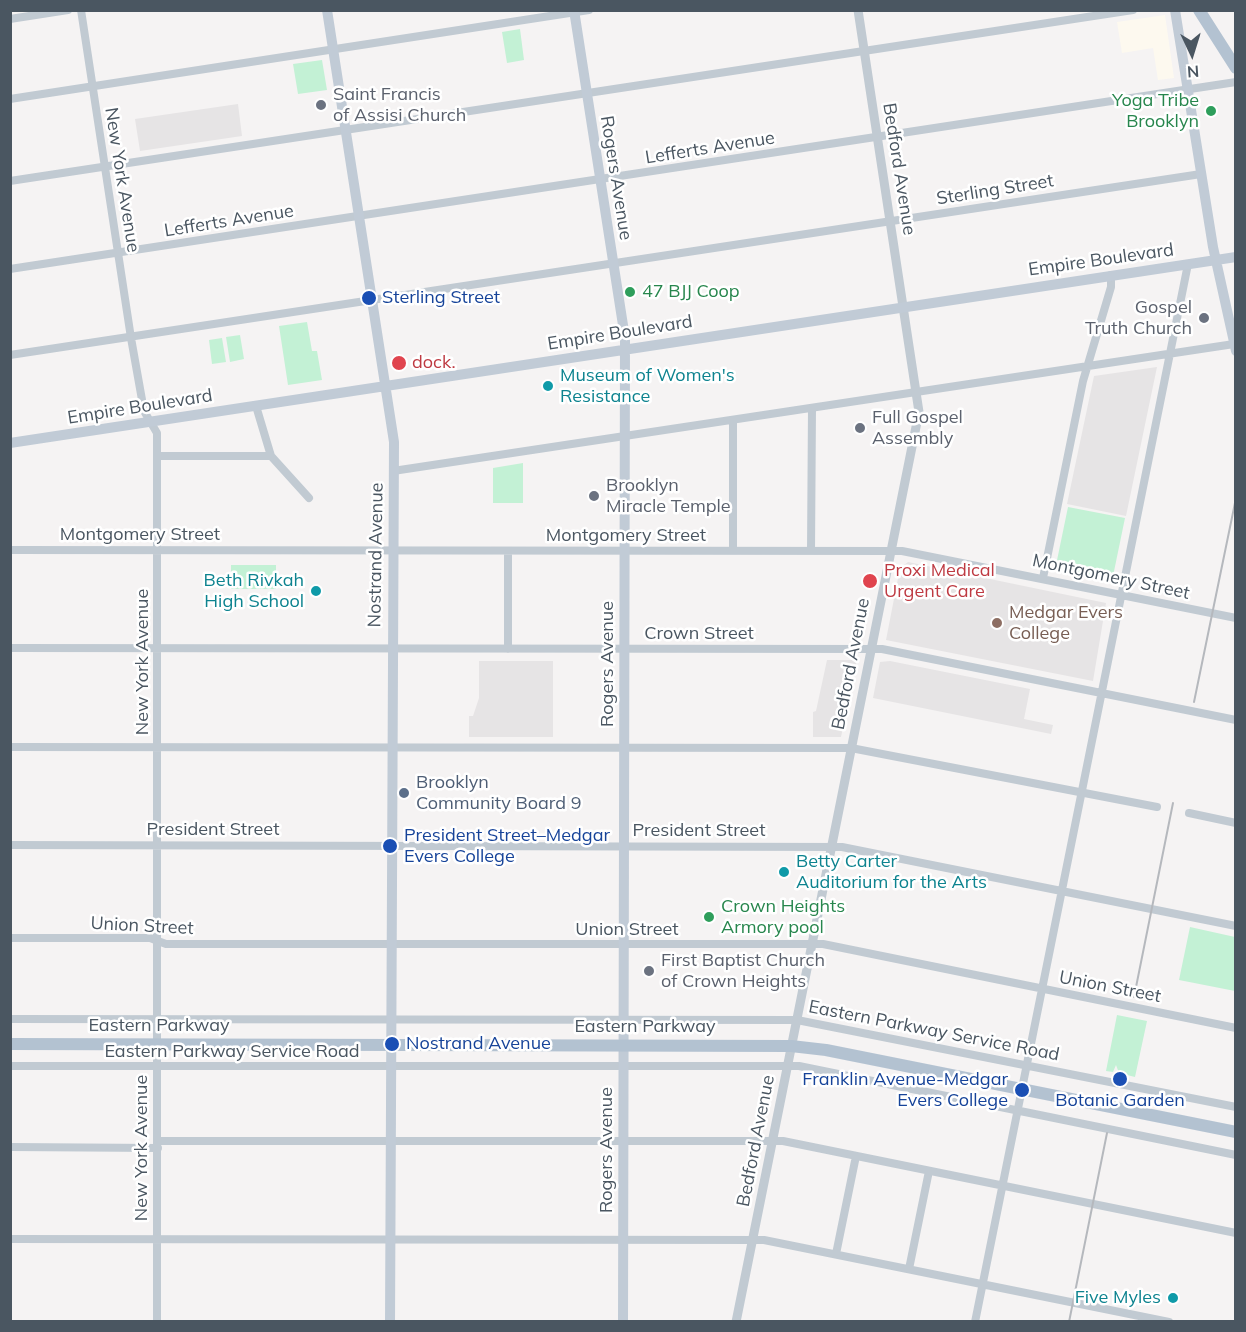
<!DOCTYPE html>
<html>
<head>
<meta charset="utf-8">
<style>
  body { margin:0 }
  #map { position:relative; width:1246px; height:1332px; overflow:hidden; background:#f5f3f3; font-family:Mulish,sans-serif }
  canvas { display:block }
  .frame { position:absolute; inset:0; border:12px solid #4a5661; pointer-events:none }
  .north { position:absolute; left:1162px; top:24px; width:60px; height:60px; -webkit-text-stroke:4px #fff; paint-order:stroke; rotate:176deg; font-size:16px; font-weight:700; line-height:24px; text-align:center; color:#4a5661 }
  .north::after { content:''; display:block; margin:auto; width:21px; height:27px; background:#4a5661; clip-path:polygon(50% 0,100% 100%,50% 72%,0 100%) }
</style>
</head>
<body>
<div id="map">
<canvas width="1246" height="1332"></canvas>
<div class="frame"></div>
<div class="north">N</div>
</div>
<script>
const ctx = document.querySelector('canvas').getContext('2d');
ctx.lineJoin = 'round';
function fillPath(path, color) { ctx.fillStyle = color; ctx.fill(path, 'evenodd'); }
function trace(path, color, width, dash) { ctx.strokeStyle = color; ctx.lineWidth = width; ctx.lineCap = dash ? 'butt' : 'round'; ctx.setLineDash(dash || []); ctx.stroke(path); }
function drawText(font, color, halo, rows, align = 'center') {
  ctx.font = font + ' Mulish,sans-serif'; ctx.lineWidth = 5; ctx.setLineDash([]); ctx.textBaseline = 'middle'; ctx.strokeStyle = halo; ctx.fillStyle = color; for (const [text, x, y, turn = 0] of rows) {
    ctx.save(); ctx.translate(x, y); ctx.rotate((+turn || 0) * Math.PI / 180); ctx.textAlign = isNaN(turn) ? turn : align; if (halo) ctx.strokeText(text, 0, 0); ctx.fillText(text, 0, 0); ctx.restore();
  }
}
fillPath(new Path2D(`
  M1165 15 1174 78 1158 80 1153 48 1122 53 1117 22Z`), '#fdf9ef');
fillPath(new Path2D(`
  M238 104 242 136 140 151 135 119Z
  M1157 367 1126 516 1067 504 1094 376Z
  M908 562 1106 603 1093 681 886 640 900 568Z
  M827 660H857L841 737H813V712L816 711Z
  M479 661H553V737H469V716H473L479 698Z
  M890 661 1030 689 1024 719 1053 725 1051 734 873 698 880 662Z`), '#e6e4e5');
fillPath(new Path2D(`
  M520 29 524 60 507 63 502 32Z
  M322 60 327 90 298 94 293 64Z
  M307 322 312 351H317L322 380 288 385 279 326Z
  M240 335 244 359 230 362 226 337Z
  M222 338 226 362 212 364 209 340Z
  M523 463V503H493V468Z
  M1068 507 1125 518 1112 581 1055 570Z
  M231 565H276V589H231Z
  M1190 927 1235 937V991L1179 980Z
  M1117 1015 1147 1021 1135 1077 1119 1073 1116 1065 1113 1072 1106 1071Z`), '#c3f1d5');
trace(new Path2D(`
  M81 10 131 338 144 411 157 433V1322
  M10 19 68 10
  M10 99 589 10
  M10 181 1133 10
  M10 269 1236 82
  M10 355 1201 174
  M256 406 271 456 309 498
  M158 456H271
  M393 471 1234 344
  M10 550 902 551 1236 618
  M508 551V649
  M733 551V420
  M811 551 812 408
  M1043 578 1083 381 1111 287V275
  M10 648 882 649 1236 720
  M10 747 851 748 1157 807
  M1189 813 1236 823
  M10 845 842 847 1236 926
  M10 938H150L166 944H823L1236 1028
  M10 1019 797 1020 1236 1107
  M10 1066H799L1236 1155
  M157 1141H783L1236 1233
  M10 1147 158 1148
  M10 1239 764 1240 1169 1322
  M836 1254 856 1156
  M909 1269 929 1171
  M975 1322 1188 264`), '#c1cad2', 8);
trace(new Path2D(`
  M736 1322 919 412 858 10`), '#c1cad2', 9);
trace(new Path2D(`
  M327 10 394 442 390 1322
  M574 10 625 338 623 1322
  M1175 10 1213 247 1236 351
  M10 443 1236 257`), '#c1cbd6', 10);
trace(new Path2D(`
  M1199 10 1236 68
  M10 1044 791 1046 826 1050 1236 1132`), '#b3c2d1', 12);
trace(new Path2D(`
  M1194 702 1236 498
  M1134 997 1173 803
  M1069 1322 1107 1133`), '#b5b8bd', 2);
for (const [x, y, r, color] of [
  [321,105,6,"#6b7280"],
  [1211,111,6,"#2e9e5b"],
  [630,292,6,"#2e9e5b"],
  [369,298,8,"#1a4fb4"],
  [1204,318,6,"#6b7280"],
  [399,363,8,"#e0444e"],
  [548,386,6,"#0f9aa8"],
  [860,428,6,"#6b7280"],
  [594,496,6,"#6b7280"],
  [870,581,8,"#e0444e"],
  [316,591,6,"#0f9aa8"],
  [997,623,6,"#8d6e63"],
  [404,793,6,"#5c6f8a"],
  [390,846,8,"#1a4fb4"],
  [784,872,6,"#0f9aa8"],
  [709,917,6,"#2e9e5b"],
  [649,971,6,"#6b7280"],
  [392,1044,8,"#1a4fb4"],
  [1120,1079,8,"#1a4fb4"],
  [1022,1090,8,"#1a4fb4"],
  [1173,1298,6,"#0f9aa8"]
]) { const dot = new Path2D(); dot.arc(x, y, r, 0, 2 * Math.PI); ctx.fillStyle = color; ctx.fill(dot); trace(dot, '#fff', 2); }
drawText('18px', '#5b616d', '#fff', [
  ["Saint Francis",333,95],
  ["of Assisi Church",333,116],
  ["Gospel",1192,308,"right"],
  ["Truth Church",1192,329,"right"],
  ["Full Gospel",872,418],
  ["Assembly",872,439],
  ["Brooklyn",606,486],
  ["Miracle Temple",606,507],
  ["First Baptist Church",661,961],
  ["of Crown Heights",661,982]
], 'left');
drawText('18px', '#27864d', '#fff', [
  ["Yoga Tribe",1199,101,"right"],
  ["Brooklyn",1199,122,"right"],
  ["47 BJJ Coop",642,292],
  ["Crown Heights",721,907],
  ["Armory pool",721,928]
], 'left');
drawText('18px', '#4a5661', '#fff', [
  ["Lefferts Avenue",710,148,-9],
  ["Bedford Avenue",899,169,81],
  ["Rogers Avenue",616,178,81],
  ["New York Avenue",122,180,81],
  ["Sterling Street",995,190,-9],
  ["Lefferts Avenue",229,221,-9],
  ["Empire Boulevard",1101,260,-8],
  ["Empire Boulevard",620,333,-9],
  ["Empire Boulevard",140,407,-9],
  ["Montgomery Street",140,535],
  ["Montgomery Street",626,536],
  ["Nostrand Avenue",376,555,-89],
  ["Montgomery Street",1111,577,12],
  ["Crown Street",699,634],
  ["New York Avenue",143,662,-90],
  ["Rogers Avenue",608,664,-90],
  ["Bedford Avenue",851,664,-79],
  ["President Street",213,830],
  ["President Street",699,831],
  ["Union Street",142,926,3],
  ["Union Street",627,930],
  ["Union Street",1110,987,11],
  ["Eastern Parkway",159,1026],
  ["Eastern Parkway",645,1027],
  ["Eastern Parkway Service Road",934,1031,11],
  ["Eastern Parkway Service Road",232,1052],
  ["Bedford Avenue",756,1141,-79],
  ["New York Avenue",142,1148,-90],
  ["Rogers Avenue",607,1150,-90]
]);
drawText('18px', '#164399', '#fff', [
  ["Sterling Street",382,298],
  ["President Street–Medgar",404,836],
  ["Evers College",404,857],
  ["Nostrand Avenue",406,1044],
  ["Franklin Avenue-Medgar",1008,1080,"right"],
  ["Evers College",1008,1101,"right"],
  ["Botanic Garden",1120,1101,"center"]
], 'left');
drawText('18px', '#be3a42', '#fff', [
  ["dock.",412,363],
  ["Proxi Medical",884,571],
  ["Urgent Care",884,592]
], 'left');
drawText('18px', '#0d838f', '#fff', [
  ["Museum of Women's",560,376],
  ["Resistance",560,397],
  ["Beth Rivkah",304,581,"right"],
  ["High School",304,602,"right"],
  ["Betty Carter",796,862],
  ["Auditorium for the Arts",796,883],
  ["Five Myles",1161,1298,"right"]
], 'left');
drawText('18px', '#785e54', '#fff', [
  ["Medgar Evers",1009,613],
  ["College",1009,634]
], 'left');
drawText('18px', '#4e5e75', '#fff', [
  ["Brooklyn",416,783],
  ["Community Board 9",416,804]
], 'left');
</script>
</body>
</html>
